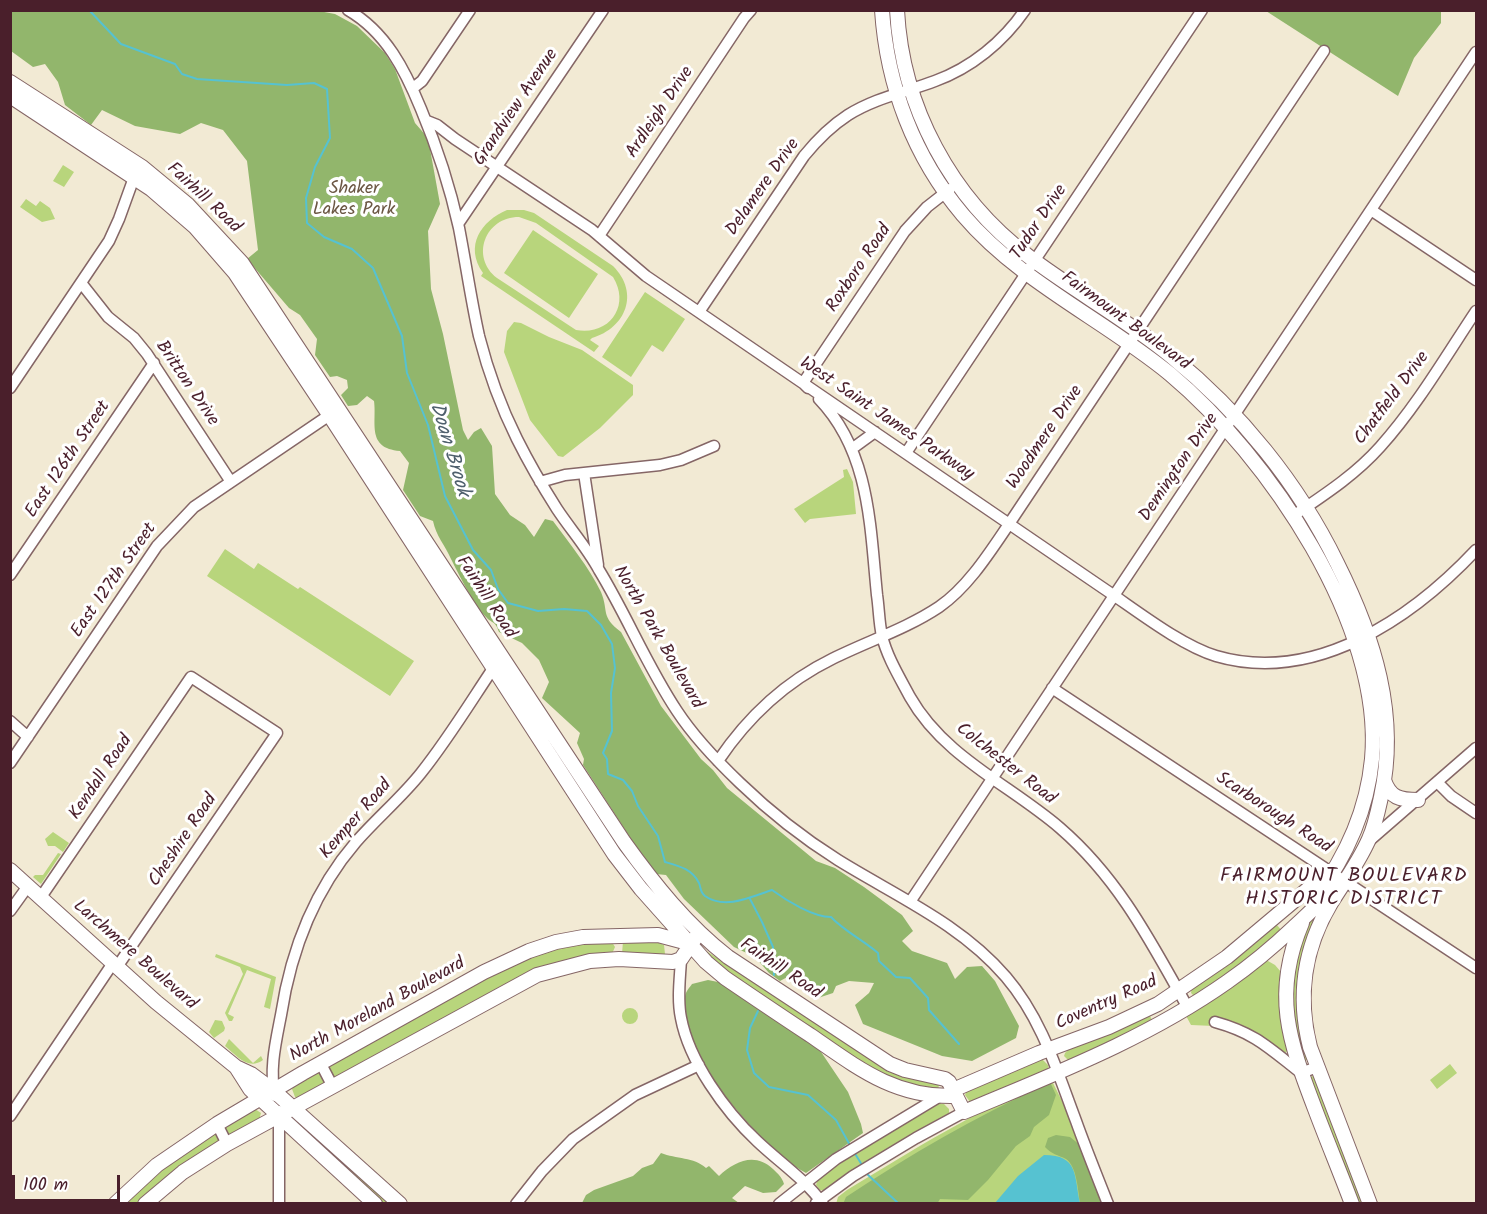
<!DOCTYPE html>
<html>
<head>
<meta charset="utf-8">
<style>
  body { margin:0 }
  #map { position:relative; width:1487px; height:1214px; overflow:hidden; background:#f2ead4; font-family:Kalam,sans-serif }
  canvas { display:block }
  .frame { position:absolute; inset:0; border:12px solid #4a1f2b; pointer-events:none }
  .scale { position:absolute; left:12px; top:1175px; width:108px; height:27px; box-sizing:border-box; border:3px solid #4a1f2b; border-top:0; padding-left:8px; font-size:18px; line-height:21px; white-space:nowrap; color:#4a1f2b; -webkit-text-stroke:4px #fff; paint-order:stroke }
</style>
</head>
<body>
<div id="map">
<canvas width="1487" height="1214"></canvas>
<div class="frame"></div>
<div class="scale">100 m</div>
</div>
<script>
const ctx = document.querySelector('canvas').getContext('2d');
ctx.lineJoin = 'round';
function fillPath(path, color) { ctx.fillStyle = color; ctx.fill(path, 'evenodd'); }
function trace(path, color, width, dash) { ctx.strokeStyle = color; ctx.lineWidth = width; ctx.lineCap = dash ? 'butt' : 'round'; ctx.setLineDash(dash || []); ctx.stroke(path); }
function drawText(font, color, halo, rows, align = 'center') {
  ctx.font = font + ' Kalam,sans-serif'; ctx.lineWidth = 6; ctx.setLineDash([]); ctx.textBaseline = 'middle'; ctx.strokeStyle = halo; ctx.fillStyle = color; for (const [text, x, y, turn = 0] of rows) {
    ctx.save(); ctx.translate(x, y); ctx.rotate((+turn || 0) * Math.PI / 180); ctx.textAlign = isNaN(turn) ? turn : align; if (halo) ctx.strokeText(text, 0, 0); ctx.fillText(text, 0, 0); ctx.restore();
  }
}
fillPath(new Path2D(`
  M904 97H909L949 181 946 183 931 165Z
  M63 165 74 172 64 187 53 181Z
  M26 199 36 206 40 201 50 208 55 219 42 222 20 207Z
  M507 210H524L534 213 613 266C640 293 626 328 592 338L590 340 599 346 594 352 481 276 483 273C464 246 481 221 507 210ZM519 217 536 223 613 277C631 306 609 336 576 330L497 278C470 257 485 217 519 217Z
  M533 230 598 274 569 318 504 273Z
  M1037 270 1131 331 1129 335 1035 273Z
  M645 292 685 319 663 352 652 345 631 377 602 357Z
  M514 322 521 323 549 337 582 350 633 385V395L600 428 563 457 558 456 530 420 504 352 507 331Z
  M1139 340 1191 378 1226 416H1220L1138 342Z
  M1236 425 1242 427 1298 506 1296 508H1294L1233 428Z
  M847 469 853 482 856 514 810 519 805 523 794 509 844 477 843 470Z
  M1306 517 1341 578 1359 630 1357 631 1302 520Z
  M225 549 254 569 258 563 298 589 300 587 414 661 390 696 207 576Z
  M597 812 688 928 687 933 623 859 595 813Z
  M53 832 69 843 63 852 55 846H48L45 839Z
  M58 853 61 854 41 884 33 877 35 875H43Z
  M1311 918 1316 922 1306 949 1308 1059 1303 1062 1291 1016 1295 957Z
  M1276 924 1284 933 1260 953 1195 997 1191 993 1192 987Z
  M580 941 612 942 615 947 611 956 586 959 334 1078 328 1070 329 1066 521 958Z
  M623 941H654L664 945 665 954 660 958 622 954Z
  M700 947 744 975 939 1084 938 1091 893 1084 728 976Z
  M216 954 276 977 270 1009 264 1007 271 979 247 970 228 1014 234 1017 232 1021H229L225 1013 243 974 240 967 215 957Z
  M1268 961 1275 965 1281 972 1287 1046V1051L1284 1054 1268 1042 1214 1026 1191 1025 1185 1014 1262 962Z
  M622 1016a8 8 0 1 1 16 0a8 8 0 1 1-16 0Z
  M1146 1016H1150L1153 1022 1074 1060H1068L1064 1056 1065 1053 1069 1049Z
  M215 1020 222 1021 225 1028 224 1031 214 1038 209 1032Z
  M229 1039 253 1063 261 1056 263 1060C248 1071 236 1055 225 1046Z
  M1042 1059 1048 1065 1049 1071 970 1102 965 1095 967 1090Z
  M1450 1064 1457 1073 1437 1089 1430 1080Z
  M317 1072 321 1073 327 1084 299 1100 295 1097 292 1089 295 1084Z
  M1313 1076 1317 1079 1365 1203H1356L1310 1077Z
  M1050 1081 1053 1083 1068 1113 1103 1204H836L838 1197 847 1190C913 1150 979 1108 1050 1081Z
  M938 1103 944 1104 949 1109V1114L827 1191 820 1190 816 1185 818 1179 860 1149Z
  M255 1109 261 1113 259 1120 231 1135 225 1132 227 1125Z
  M301 1121 393 1203H380L297 1124Z
  M213 1133H216L220 1140 218 1143 156 1186 137 1203 120 1204 150 1177Z`), '#b8d57c');
fillPath(new Path2D(`
  M10 11H319L335 14 357 26 385 53 395 69 415 123 428 138 440 204 428 231 431 289 443 334 463 430 468 440 474 432 481 428 492 446 495 494 510 515 525 525 534 537 545 519 553 521C569 543 589 567 601 592 609 611 600 616 621 632L661 706 701 759 713 770 727 788 816 861 835 868 864 887 902 915 913 931 902 941 912 951 947 963 955 979 967 967 982 966 995 981 1019 1026 1016 1038 972 1061 942 1056 863 1024 855 1005 869 993 874 983 849 981 836 986 833 993 818 998 807 992 793 974 780 981 769 973 755 957 734 947 684 899 666 875 656 874 635 845 583 765 584 759 577 743 580 733 542 698 549 682 539 660 522 643 499 632C495 620 492 624 485 616 474 605 458 573 451 559 445 545 436 536 433 521L420 516 403 490 409 463 400 451C366 448 377 423 374 401L367 396 357 405 348 406 341 395 348 388 347 380 337 376 330 377 315 355 317 339 300 315 289 308 247 259 258 250 247 161 223 130 201 123 180 134 135 126 102 110 91 125 65 105 58 82 45 64 33 67 11 51Z
  M1266 11H1441V23L1414 58 1398 96Z
  M708 980 723 983 815 1043 848 1092 861 1124 863 1133 806 1173C779 1159 741 1117 723 1093 707 1073 679 1021 685 996 686 991 690 987 692 984Z
  M1047 1084H1051L1056 1095 1049 1115 1034 1127 1030 1136 1016 1146 988 1180 968 1200 940 1199 937 1204H843L846 1197C909 1155 977 1116 1047 1084Z
  M1056 1135 1070 1137 1080 1145 1103 1203H1080C1078 1191 1077 1166 1066 1159 1058 1155 1051 1154 1045 1147L1048 1138Z
  M661 1153C676 1159 694 1157 706 1168L709 1166 719 1176C735 1161 755 1152 773 1169 778 1174 782 1177 784 1184L776 1192 763 1193 745 1186 732 1198 739 1203H582L586 1195 594 1190 633 1176 642 1168 653 1164Z`), '#92b66c');
fillPath(new Path2D(`
  M1044 1155C1079 1155 1074 1176 1080 1203H995L1018 1176Z`), '#56c2d1');
trace(new Path2D(`
  M89 10 121 44 175 64 182 74 197 79 287 85 314 83 327 89 330 138 315 167 306 198 307 223 324 237 352 249 373 268 402 336 407 373 428 425 445 496 473 550 491 570 498 589 508 603 538 611 564 609 587 611 601 625 612 644 615 668 611 693 612 731 603 753 607 759 608 774 623 780 632 791 638 806 658 836 665 862C679 866 692 869 699 883 701 888 700 892 705 896 725 910 751 897 772 890 787 901 813 917 831 917 844 931 863 940 878 953L879 961 896 977 910 978 928 998 929 1010 959 1044
  M750 899 762 922 773 947 774 975
  M758 1011 750 1028 747 1050 754 1073 769 1087 808 1095 836 1120 851 1147
  M854 1152 862 1165
  M866 1173 899 1204`), '#56c2d1', 2);
const minor = new Path2D(`
  M348 10C386 32 405 70 421 109 437 147 450 187 459 228 466 264 471 300 479 336 488 371 501 407 517 439 529 463 543 487 557 509 571 530 587 548 599 570 627 616 647 666 677 711 694 737 717 761 740 783 770 812 803 838 838 860 896 896 961 924 1006 977 1042 1019 1057 1071 1076 1121 1086 1149 1097 1176 1108 1204
  M413 88 422 81 470 10
  M427 121 437 125 455 139 592 230 646 276 1103 588C1136 610 1180 645 1216 656 1315 685 1412 618 1476 550
  M1371 210 1476 280
  M458 224 603 10
  M599 236 744 18 751 10
  M82 284 108 317 134 338 147 354 231 482
  M699 312 804 156C817 140 831 126 848 115 875 98 906 92 935 81 971 68 1003 42 1025 10
  M10 388 109 241 119 219 136 172
  M808 388 803 383 905 231 927 207 950 189
  M819 399C870 452 870 526 877 595 879 608 879 623 882 636 887 657 900 678 910 697 944 757 1010 785 1060 828 1119 879 1151 942 1188 1008
  M853 448 875 432
  M906 453 1202 10
  M584 473 660 465 681 460 714 446
  M540 482 565 475 584 473 598 565
  M1293 516C1324 495 1355 475 1380 447 1417 406 1446 356 1476 311
  M10 575 154 363
  M1052 688 1476 968
  M10 721 28 737
  M718 761C747 718 785 682 832 659 868 641 906 629 939 607 968 587 990 552 1009 524L1324 51
  M10 763 157 546 194 507 334 412
  M1437 782 1451 796 1476 813
  M1369 841 1476 748
  M41 897 191 677 277 733 117 967
  M910 902 1476 52
  M10 911 28 886
  M681 959C680 979 677 999 681 1018 689 1061 725 1111 757 1141 779 1162 805 1179 823 1204
  M1215 1022C1255 1033 1269 1048 1301 1073L1317 1067
  M321 1064 333 1087
  M275 1096C269 1069 276 1041 281 1015 291 950 313 892 356 842 377 818 402 797 421 773 449 738 471 701 496 664
  M279 1111V1204
  M10 1116 113 963
  M217 1124 227 1144
  M816 1203 853 1176 916 1138 964 1112
  M516 1204 542 1171 573 1139 635 1095 699 1065
  M779 1204 836 1159 942 1095`);
const major = new Path2D(`
  M882 10C887 86 914 157 963 215 1020 282 1103 319 1170 374 1268 456 1384 626 1372 759 1367 811 1346 857 1315 898
  M897 10C902 107 951 198 1028 256 1074 291 1126 319 1171 356 1240 412 1298 483 1337 563 1374 637 1399 715 1381 797 1378 811 1375 826 1369 839 1359 862 1344 882 1331 903 1304 948 1297 996 1310 1047L1370 1204
  M10 82 142 167 188 205 242 263 624 842C654 884 687 925 728 957L890 1064 905 1070 945 1079 949 1082 964 1112C1054 1074 1146 1039 1227 982 1250 966 1273 947 1294 927 1311 912 1326 895 1345 881
  M10 96 151 189 195 227 235 273 330 416 614 854 641 889 706 962 725 978C753 997 781 1016 810 1035 858 1068 895 1098 956 1096
  M1384 780C1390 798 1400 800 1418 800
  M10 870 156 1002 236 1067 251 1074 274 1091 400 1204
  M1302 923C1272 994 1289 1041 1315 1109 1327 1141 1340 1172 1352 1204
  M236 1067 250 1089 375 1204
  M953 1090 1039 1053 1109 1027 1158 1004 1227 957 1314 884 1328 876
  M115 1204 157 1165 217 1124 303 1073 484 972 529 951 556 942 583 937 658 935 688 943
  M145 1204 183 1172 227 1144 537 975 590 961 619 959 673 962 681 959 696 937`);
trace(minor, '#856666', 13);
trace(major, '#856666', 16);
trace(minor, '#fff', 10);
trace(major, '#fff', 14);
drawText('18px', '#4a1f2b', '#fff', [
  ["Grandview Avenue",517,108,-56],
  ["Ardleigh Drive",661,113,-56],
  ["Delamere Drive",764,188,-55],
  ["Fairhill Road",203,199,43],
  ["Tudor Drive",1040,223,-56],
  ["Roxboro Road",860,269,-56],
  ["Fairmount Boulevard",1125,322,36],
  ["Britton Drive",186,384,56],
  ["Chatfield Drive",1393,399,-53],
  ["West Saint James Parkway",886,420,34],
  ["Woodmere Drive",1046,438,-56],
  ["East 126th Street",69,460,-56],
  ["Demington Drive",1180,468,-56],
  ["East 127th Street",115,581,-55],
  ["Fairhill Road",485,598,57],
  ["North Park Boulevard",657,638,60],
  ["Colchester Road",1005,765,38],
  ["Kendall Road",102,778,-56],
  ["Scarborough Road",1273,814,33],
  ["Kemper Road",357,820,-49],
  ["Cheshire Road",184,841,-56],
  ["Larchmere Boulevard",134,956,41],
  ["Fairhill Road",780,970,34],
  ["Coventry Road",1107,1004,-24],
  ["North Moreland Boulevard",378,1011,-29]
]);
drawText('18px', '#6b5643', '#fff', [
  ["Shaker",354,190],
  ["Lakes Park",354,211]
]);
drawText('italic 20px', '#4f606d', '#fff', [
  ["Doan Brook",448,450,73]
]);
ctx.letterSpacing = '1.5px';
drawText('20px', '#4a1f2b', '#fff', [
  ["FAIRMOUNT BOULEVARD",1344,878],
  ["HISTORIC DISTRICT",1344,901]
]);
ctx.letterSpacing = '0px';
</script>
</body>
</html>
